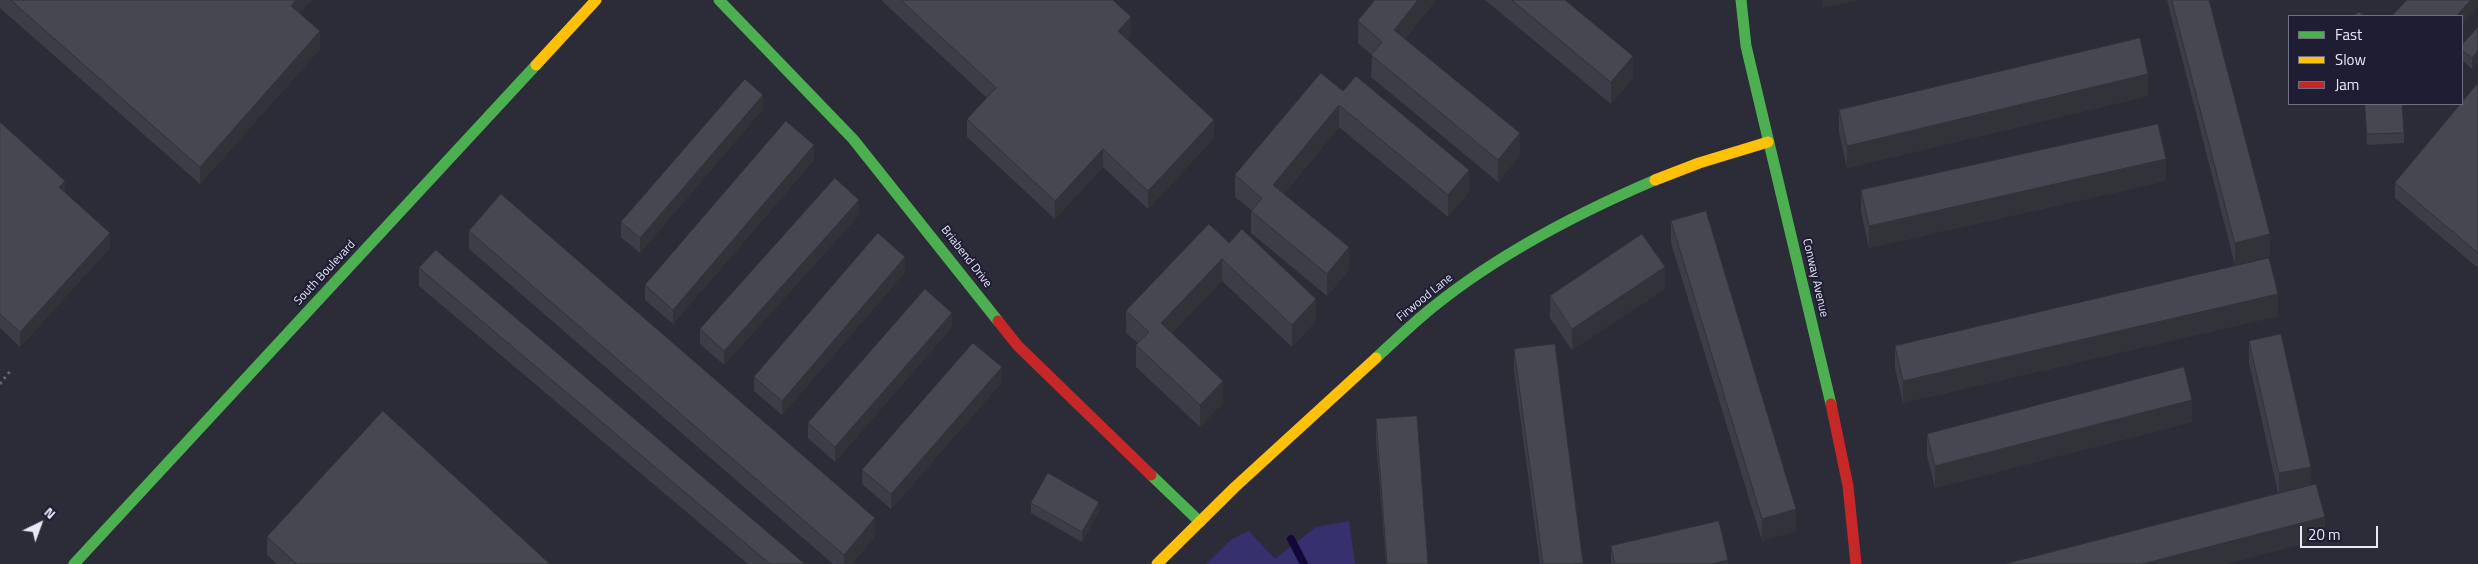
<!DOCTYPE html>
<html>
<head>
<meta charset="utf-8">
<style>
  body { margin:0 }
  #map { position:relative; width:2478px; height:564px; overflow:hidden; background:#2c2b38; font-family:"Titillium Web",sans-serif }
  canvas { display:block }
  .legend { position:absolute; left:2288px; top:15px; width:175px; height:90px; box-sizing:border-box; background:#1e1d33; border:1px solid #6f6f82; margin:0; padding:6px 9px; list-style:none; font-size:15px; color:#e8e9f8 }
  .legend li { display:flex; align-items:center; gap:10px; height:25px }
  .legend b { width:25px; border:1px solid #6f6f82 }
  .north { position:absolute; left:15px; top:499px; width:50px; height:50px; -webkit-text-stroke:4px #1e1d33; paint-order:stroke; rotate:42deg; font-size:14px; font-weight:700; line-height:20px; text-align:center; color:#e8e9f8 }
  .north::after { content:''; display:block; margin:auto; width:18px; height:22px; background:#e8e9f8; clip-path:polygon(50% 0,100% 100%,50% 72%,0 100%) }
  .scale { position:absolute; left:2300px; top:526px; width:78px; height:22px; box-sizing:border-box; border:2px solid #e8e9f8; border-top:0; padding-left:6px; font-size:15px; line-height:18px; white-space:nowrap; color:#e8e9f8; -webkit-text-stroke:4px #1e1d33; paint-order:stroke }
</style>
</head>
<body>
<div id="map">
<canvas width="2478" height="564"></canvas>
<ul class="legend">
<li><b style="height:6px;background:#4caf50"></b>Fast</li>
<li><b style="height:6px;background:#ffc107"></b>Slow</li>
<li><b style="height:6px;background:#c62828"></b>Jam</li>
</ul>
<div class="north">N</div>
<div class="scale">20 m</div>
</div>
<script>
const ctx = document.querySelector('canvas').getContext('2d');
ctx.lineJoin = 'round';
function fillPath(path, color) { ctx.fillStyle = color; ctx.fill(path, 'evenodd'); }
function trace(path, color, width, dash) { ctx.strokeStyle = color; ctx.lineWidth = width; ctx.lineCap = dash ? 'butt' : 'round'; ctx.setLineDash(dash || []); ctx.stroke(path); }
function drawText(font, color, halo, rows, align = 'center') {
  ctx.font = font + ' "Titillium Web",sans-serif'; ctx.lineWidth = 4; ctx.setLineDash([]); ctx.textBaseline = 'middle'; ctx.strokeStyle = halo; ctx.fillStyle = color; for (const [text, x, y, turn = 0] of rows) {
    ctx.save(); ctx.translate(x, y); ctx.rotate((+turn || 0) * Math.PI / 180); ctx.textAlign = isNaN(turn) ? turn : align; if (halo) ctx.strokeText(text, 0, 0); ctx.fillText(text, 0, 0); ctx.restore();
  }
}
fillPath(new Path2D(`
  M1349 521 1355 564H1206L1232 539 1249 531 1275 559 1316 527Z`), '#37306e');
trace(new Path2D(`
  M1291 539 1304 564`), '#14083b', 8);
trace(new Path2D(`
  M0 384 11 370`), '#666671', 3, [2.5, 4]);
trace(new Path2D(`
  M719 0 853 139 998 321
  M1741 0 1746 46 1831 404
  M1376 358C1391 344 1406 330 1421 317 1490 258 1573 215 1655 180
  M1151 475 1200 522
  M74 564 536 65`), '#4caf50', 11);
trace(new Path2D(`
  M536 65 596 0
  M1655 180 1699 163 1768 142
  M1157 564 1235 487 1376 358`), '#ffc107', 11);
trace(new Path2D(`
  M998 321 1018 346 1151 475
  M1831 404 1848 486 1856 564`), '#c62828', 11);
fillPath(new Path2D(`
  M0 0H312L300 13 320 49 200 184 0 8Z
  M881 0H1113L1131 35 1127 39 1214 138 1148 209 1103 167 1055 219 967 137V119L987 98Z
  M1436 0 1405 39 1520 155 1498 182 1371 77 1372 55 1358 43V21Z
  M1485 0H1565L1633 78 1611 104Z
  M2167 0H2209L2270 256 2235 265Z
  M2478 27 2472 69 2462 60V45Z
  M2478 83V268L2395 198V183Z
  M1343 91 1469 192 1448 217 1339 127 1284 194 1349 269 1327 296 1251 233V210L1235 197V175Z
  M2148 96 1847 168 1839 132V110Z
  M2365 104 2404 133V143L2367 145Z
  M763 109 640 253 621 237V222Z
  M0 122 65 192 110 248 20 347 0 328Z
  M814 160 673 324 645 300V285Z
  M2166 181 1869 248 1861 212V190Z
  M859 215 724 365 700 344V329Z
  M1671 221 1796 531 1762 541 1671 243Z
  M1209 224 1316 321 1292 347 1222 281 1172 333 1223 403 1200 427 1136 367V345L1138 343 1126 333V311Z
  M469 231 875 536 852 564H833L469 249Z
  M419 268 805 564H748L419 286Z
  M905 272 782 415 754 391V377Z
  M1665 289 1572 350 1550 318V296Z
  M2278 316 1903 403 1895 368V346Z
  M952 327 835 462 808 438V423Z
  M2249 341 2311 485 2325 538 2226 564H2005L2278 493 2249 363Z
  M1555 344 1583 564H1540L1514 371V349Z
  M1002 382 891 509 862 484V470Z
  M1376 419 1428 564H1386L1376 441Z
  M2192 422 1935 488 1927 456V434Z
  M1031 503 1099 512 1082 542 1031 513Z
  M267 537 550 564H277L267 555Z
  M1611 546 1728 564H1611Z`), '#3d3d47');
fillPath(new Path2D(`
  M296 0H312L291 24V6Z
  M1418 0H1436L1394 52V30Z
  M1822 0H1862L1822 8Z
  M2471 0H2478V7L2462 24V16H2456Z
  M1131 17V35L1118 49V31Z
  M320 31V49L200 184V167Z
  M2478 51V62L2472 69V58Z
  M1633 56V78L1611 104V82Z
  M2148 74V96L1847 168V146Z
  M763 95V109L640 253V238Z
  M1339 105V127L1273 207V185Z
  M1214 120V138L1148 209V191Z
  M1520 133V155L1498 182V160Z
  M814 145V160L673 324V310Z
  M1103 149V167L1055 219V201Z
  M2166 159V181L1869 248V226Z
  M1469 170V192L1448 217V195Z
  M65 181V195L59 187Z
  M859 200V215L724 365V351Z
  M110 233V248L20 347V332Z
  M2270 234V256L2235 265V243Z
  M1349 247V269L1327 296V274Z
  M905 257V272L782 415V401Z
  M1222 259V281L1161 345V323Z
  M1665 267V289L1572 350V329Z
  M2278 294V316L1903 403V381Z
  M1316 299V321L1292 347V325Z
  M952 313V327L835 462V447Z
  M1002 367V382L891 509V494Z
  M1223 381V403L1200 427V405Z
  M2192 400V422L1935 488V466Z
  M2311 467V488L2279 495V473Z
  M1099 502V512L1082 542V532Z
  M1796 509V531L1762 541V519Z
  M2325 517V538L2226 564H2142Z
  M875 518V536L852 564H844V555Z
  M1728 560V564H1711Z`), '#323239');
const building = new Path2D(`
  M11 0H296L291 6 320 31 200 167Z
  M901 0H1113L1131 17 1118 31 1214 120 1148 191 1103 149 1055 201 967 119 996 88Z
  M1375 0H1418L1394 30 1520 133 1498 160 1371 55 1382 42 1358 21Z
  M1512 0H1565L1633 56 1611 82Z
  M2172 0H2209L2270 234 2235 243Z
  M2407 0H2471L2456 16H2392Z
  M2359 12 2364 16H2354Z
  M2478 27V51L2472 58 2462 50V45Z
  M2140 38 2148 74 1847 146 1839 110Z
  M1321 73 1343 91 1356 76 1469 170 1448 195 1339 105 1273 185 1349 247 1327 274 1251 211 1262 198 1235 175Z
  M745 79 763 95 640 238 621 222Z
  M2478 83V253L2395 183Z
  M2365 104H2402L2404 133 2367 134Z
  M786 121 814 145 673 310 645 285Z
  M0 122 65 181 59 187 110 233 20 332 0 314Z
  M2158 124 2166 159 1869 226 1861 190Z
  M835 178 859 200 724 351 700 329Z
  M501 194 875 518 844 555 469 231Z
  M1706 211 1796 509 1762 519 1671 221Z
  M1209 224 1229 243 1242 229 1316 299 1292 325 1222 259 1161 323 1223 381 1200 405 1136 345 1149 332 1126 311Z
  M878 233 905 257 782 401 754 377Z
  M1642 234 1665 267 1572 329 1550 296Z
  M436 250 805 564H770L419 268Z
  M2269 258 2278 294 1903 381 1895 346Z
  M925 289 952 313 835 447 808 423Z
  M2281 334 2311 467 2279 473 2249 341Z
  M973 343 1002 367 891 494 862 470Z
  M1555 344 1583 563 1572 564H1543L1514 349Z
  M2184 367 2192 400 1935 466 1927 434Z
  M383 411 550 564H297L267 537Z
  M1417 416 1428 564H1387L1376 419Z
  M1048 473 1099 502 1082 532 1031 503Z
  M2316 484 2325 517 2142 564H2005Z
  M1719 521 1728 560 1711 564H1615L1611 546Z`);
fillPath(building, '#474752');
trace(building, '#323239', 1);
drawText('12px', '#e8e9f8', '#1e1d33', [
  ["Briabend Drive",966,257,52],
  ["South Boulevard",325,273,-47],
  ["Conway Avenue",1815,278,77],
  ["Firwood Lane",1425,298,-39]
]);
</script>
</body>
</html>
